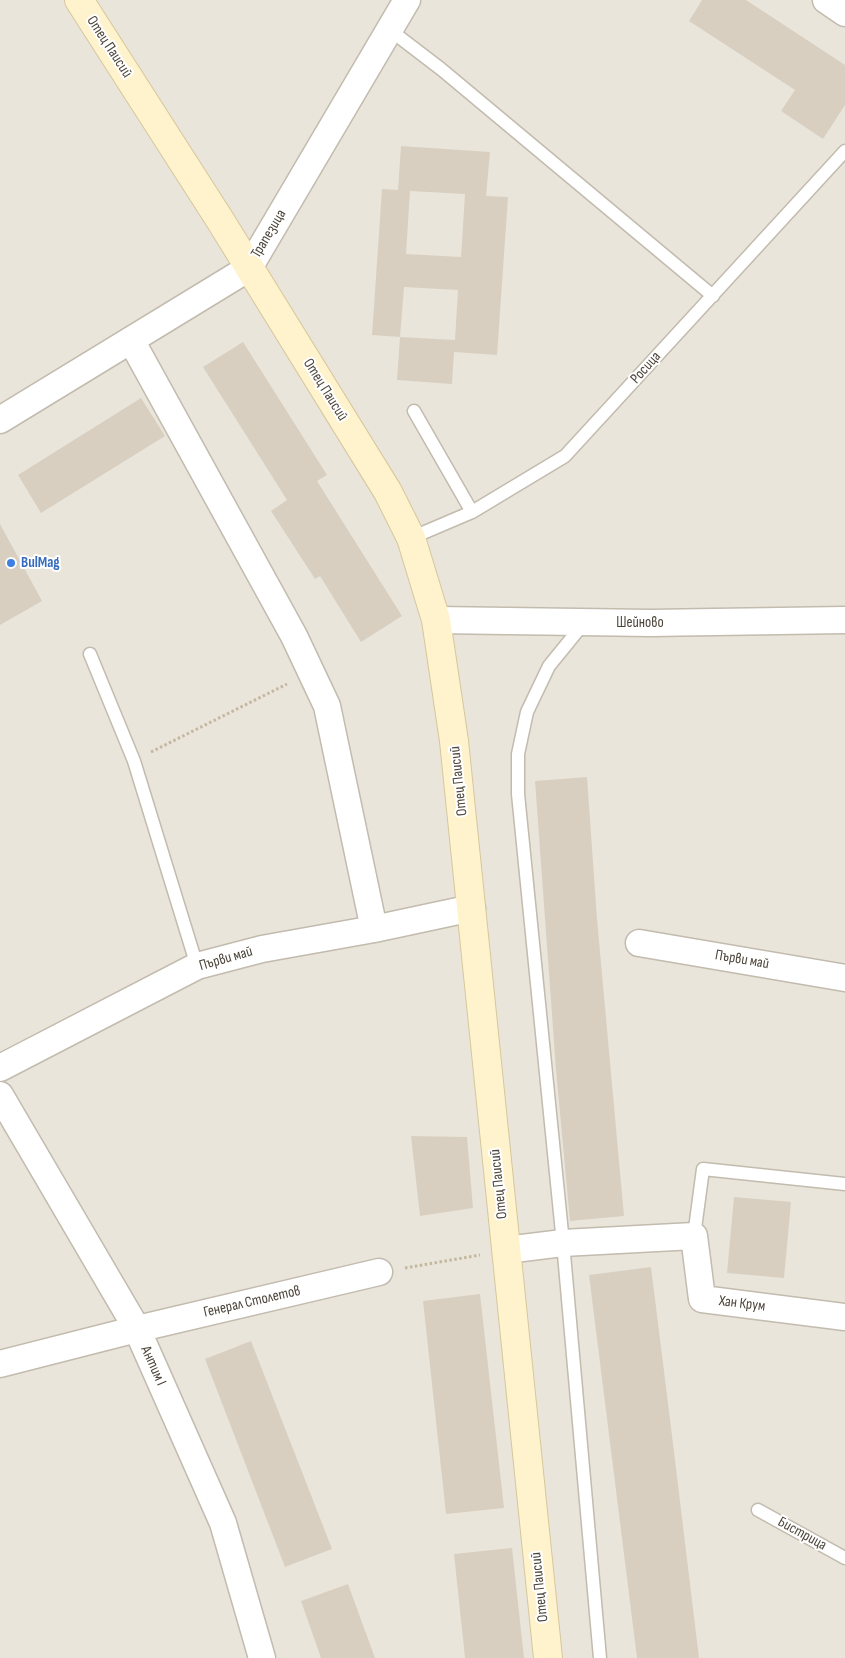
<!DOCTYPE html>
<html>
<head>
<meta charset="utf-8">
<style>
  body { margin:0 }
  canvas { display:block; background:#f6f3ec }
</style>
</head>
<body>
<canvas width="845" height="1658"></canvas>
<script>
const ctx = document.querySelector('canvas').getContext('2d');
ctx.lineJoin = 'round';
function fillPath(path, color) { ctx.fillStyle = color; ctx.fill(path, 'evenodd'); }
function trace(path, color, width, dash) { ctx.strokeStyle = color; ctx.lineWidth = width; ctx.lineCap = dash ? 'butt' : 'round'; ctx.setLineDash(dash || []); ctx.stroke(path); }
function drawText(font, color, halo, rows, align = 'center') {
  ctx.font = font + ' "Sofia Sans Condensed",sans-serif'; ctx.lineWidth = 4; ctx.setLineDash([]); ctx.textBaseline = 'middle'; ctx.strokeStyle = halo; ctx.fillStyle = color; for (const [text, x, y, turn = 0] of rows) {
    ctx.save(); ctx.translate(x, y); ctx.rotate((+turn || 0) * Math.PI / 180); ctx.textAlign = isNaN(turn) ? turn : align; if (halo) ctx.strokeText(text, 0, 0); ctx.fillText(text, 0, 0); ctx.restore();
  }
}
fillPath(new Path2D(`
  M0 0H845V1658H0Z`), '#eae5da');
fillPath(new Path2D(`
  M702 0H746L845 65V105L823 139 781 111 795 90 689 21Z
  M401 146 490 152 486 196 508 197 497 355 454 352 452 384 397 380 400 337 455 340 458 290 404 287 400 337 372 335 382 189 398 190ZM410 191 465 194 461 257 406 254Z
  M243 342 327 475 317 481 402 616 361 642 320 576 315 579 271 511 287 500 203 367Z
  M141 398 165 436 41 513 18 475Z
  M0 524 42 601 0 625Z
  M587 777 597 919 624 1216 570 1221 556 1070 535 781Z
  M411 1136 467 1137 473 1208 420 1216Z
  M734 1197 791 1202 784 1278 727 1273Z
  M651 1267 670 1419 699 1658H637L589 1275Z
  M480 1294 504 1508 446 1514 423 1301Z
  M251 1341 332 1549 285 1567 205 1359Z
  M512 1548 524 1658H465L454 1554Z
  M348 1584 375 1658H321L301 1601Z`), '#d8cfc1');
const service = new Path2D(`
  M390 30 441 69 713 296
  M414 411 472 512
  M411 538 472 512 565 456 845 151
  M584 623 549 666 527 712 518 754V794L563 1243 600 1658
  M90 654 134 761 197 966
  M694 1236 703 1169 845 1184
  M758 1510 845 1558`);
const minor = new Path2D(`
  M826 0 845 13
  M131 340 294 636 327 706 374 929
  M0 420 249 268 407 0
  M436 620 650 623 845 620
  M639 943 845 978
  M0 1068 197 966 262 949 374 929 472 908
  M0 1095 137 1329 223 1523 262 1658
  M506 1250 563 1243 694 1236 702 1299 845 1317
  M0 1364 137 1329 379 1272`);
const secondary = new Path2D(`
  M79 0 220 220 388 492 411 538 436 620 454 741 548 1658`);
trace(service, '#c2bbae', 15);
trace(minor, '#c2bbae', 29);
trace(secondary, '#d6c79b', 30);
trace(new Path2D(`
  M151 752 287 684
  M405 1268 480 1255`), '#c4b79f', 3, [2.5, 2.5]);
trace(service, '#fff', 12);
trace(minor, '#fff', 26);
trace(secondary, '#fff3cd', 28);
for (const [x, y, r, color] of [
  [11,563,5,"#3f7fe0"]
]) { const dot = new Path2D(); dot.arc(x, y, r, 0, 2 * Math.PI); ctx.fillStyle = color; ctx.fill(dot); trace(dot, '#fff', 2); }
drawText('15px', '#4b4439', '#fff', [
  ["Отец Паисий",109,47,57],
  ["Трапезица",269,234,-59],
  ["Росица",646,368,-48],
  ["Отец Паисий",325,390,58],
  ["Шейново",640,623],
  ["Отец Паисий",459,781,-96],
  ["Първи май",226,959,-16],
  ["Първи май",742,960,10],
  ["Отец Паисий",499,1184,-96],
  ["Генерал Столетов",252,1302,-13],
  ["Хан Крум",742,1304,7],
  ["Антим I",153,1366,66],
  ["Бистрица",802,1534,29],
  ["Отец Паисий",540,1587,-96]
]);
drawText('bold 15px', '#366cbe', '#fff', [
  ["BulMag",21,563]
], 'left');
</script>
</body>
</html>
